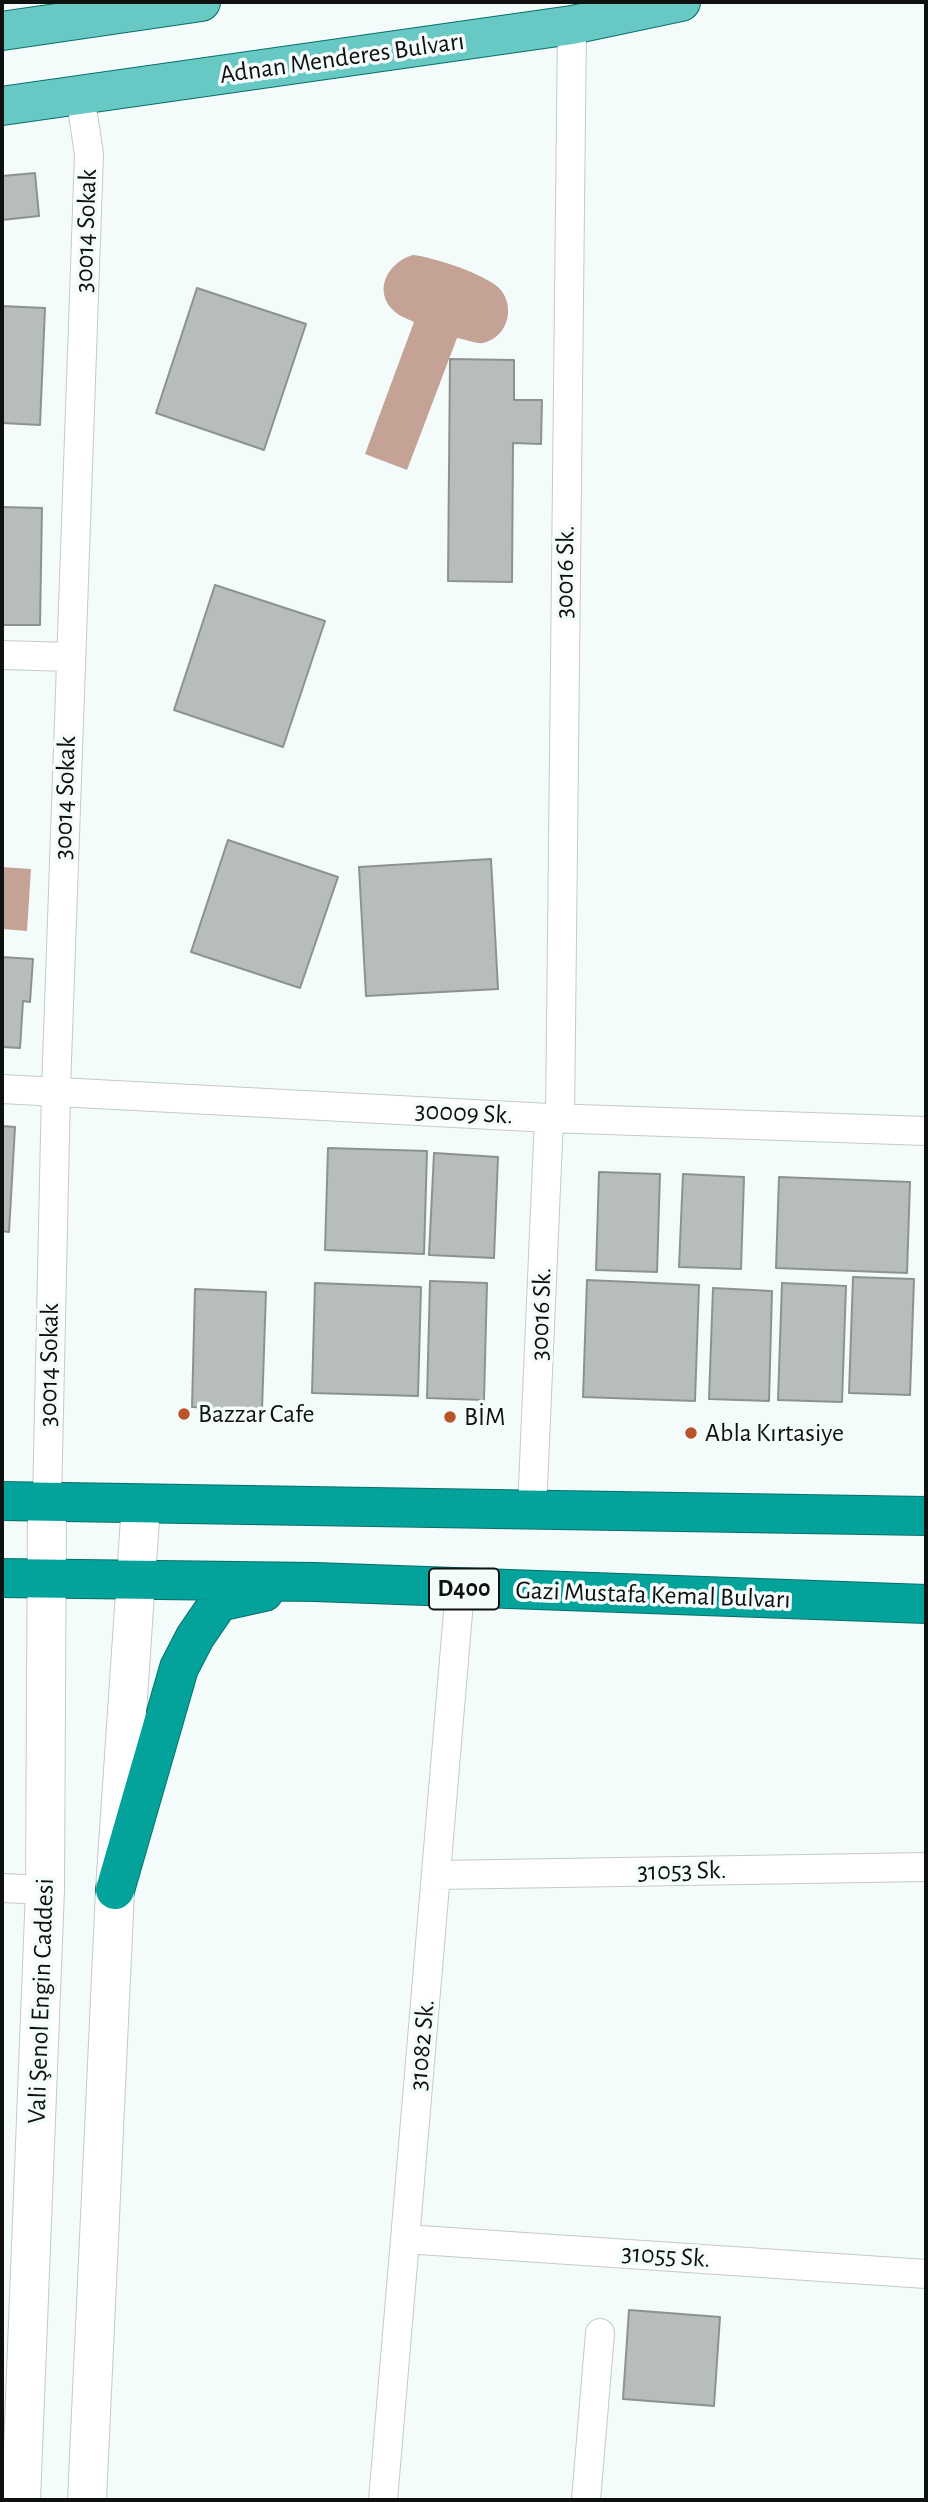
<!DOCTYPE html>
<html>
<head>
<meta charset="utf-8">
<style>
  body { margin:0 }
  #map { position:relative; width:928px; height:2502px; overflow:hidden; background:#f4fbfb; font-family:"Alegreya Sans",sans-serif }
  canvas { display:block }
  .frame { position:absolute; inset:0; border:4px solid #0f1111; pointer-events:none }
</style>
</head>
<body>
<div id="map">
<canvas width="928" height="2502"></canvas>
<div class="frame"></div>
</div>
<script>
const ctx = document.querySelector('canvas').getContext('2d');
ctx.lineJoin = 'round';
function fillPath(path, color) { ctx.fillStyle = color; ctx.fill(path, 'evenodd'); }
function trace(path, color, width, dash) { ctx.strokeStyle = color; ctx.lineWidth = width; ctx.lineCap = dash ? 'butt' : 'round'; ctx.setLineDash(dash || []); ctx.stroke(path); }
function drawText(font, color, halo, rows, align = 'center') {
  ctx.font = font + ' "Alegreya Sans",sans-serif'; ctx.lineWidth = 7; ctx.setLineDash([]); ctx.textBaseline = 'middle'; ctx.strokeStyle = halo; ctx.fillStyle = color; for (const [text, x, y, turn = 0] of rows) {
    ctx.save(); ctx.translate(x, y); ctx.rotate((+turn || 0) * Math.PI / 180); ctx.textAlign = isNaN(turn) ? turn : align; if (halo) ctx.strokeText(text, 0, 0); ctx.fillText(text, 0, 0); ctx.restore();
  }
}
fillPath(new Path2D(`
  M413 255C433 257 477 272 494 284 517 299 511 337 483 343 476 344 465 339 457 338L407 470 365 454 414 322C408 319 399 316 394 311 372 291 388 262 413 255Z
  M2 867 31 869 27 931 2 929Z`), '#c4a295');
const building = new Path2D(`
  M35 173 39 216 2 220V176Z
  M197 288 306 324 264 450 156 413Z
  M2 306 45 308 40 425 2 423Z
  M450 359 514 360V400H542L541 444 513 443 512 582 448 581Z
  M2 507 42 508 40 625H2Z
  M215 585 325 621 283 747 174 710Z
  M228 840 338 877 300 988 191 952Z
  M491 859 498 989 366 996 359 867Z
  M2 957 33 959 30 1002 23 1001 20 1048 2 1047Z
  M2 1126 15 1127 9 1232 2 1231Z
  M328 1148 427 1151 424 1254 325 1250Z
  M434 1153 498 1157 494 1258 429 1255Z
  M599 1172 660 1174 657 1272 596 1270Z
  M683 1174 744 1177 741 1269 679 1267Z
  M779 1177 910 1182 907 1273 776 1268Z
  M853 1277 914 1279 910 1395 849 1393Z
  M587 1280 699 1285 695 1401 583 1397Z
  M430 1281 487 1283 484 1400 427 1398Z
  M315 1283 421 1287 418 1396 312 1393Z
  M782 1283 846 1286 842 1402 778 1400Z
  M713 1288 772 1291 769 1401 709 1399Z
  M195 1289 266 1292 262 1410 192 1407Z
  M629 2310 720 2317 714 2406 623 2399Z`);
fillPath(building, '#b6bdbc');
trace(building, '#8c9291', 2);
const street = new Path2D(`
  M2 655 70 657
  M2 1089 549 1118 926 1131
  M560 1118 572 25
  M47 1502 56 1090 89 154 80 95
  M532 1510 549 1118
  M437 1875 926 1867
  M2 1888 45 1890
  M405 2239 926 2274
  M383 2500 460 1589
  M586 2500 600 2333`);
const secondary = new Path2D(`
  M21 2500 45 1890 47 1502
  M87 2500 115 1890 141 1504`);
const primary = new Path2D(`
  M2 31 201 2
  M2 106 572 25 681 2`);
const highway = new Path2D(`
  M2 1501 926 1516
  M2 1578 315 1582 926 1604
  M115 1890 179 1668 195 1637 219 1602 264 1592`);
trace(street, '#c3cac9', 30);
trace(secondary, '#c3cac9', 40);
trace(primary, '#07706b', 40);
trace(highway, '#07706b', 40);
trace(street, '#fff', 28);
trace(secondary, '#fff', 38);
trace(primary, '#68c8c4', 38);
trace(highway, '#03a39c', 38);
for (const [x, y, r, color] of [
  [184,1414,7,"#b95426"],
  [450,1417,7,"#b95426"],
  [691,1433,7,"#b95426"]
]) { const dot = new Path2D(); dot.arc(x, y, r, 0, 2 * Math.PI); ctx.fillStyle = color; ctx.fill(dot); trace(dot, '#f4fbfb', 2.5); }
for (const [x, y, w] of [
  [464,1589,70]
]) { const box = new Path2D(); box.roundRect(x - w / 2, y - 20.5, w, 41, 5); ctx.fillStyle = '#f4fbfb'; ctx.fill(box); trace(box, '#0f1111', 2); }
drawText('bold 24px', '#0f1111', null, [
  ["D400",464,1589]
]);
drawText('26px', '#0f1111', '#f4fbfb', [
  ["Adnan Menderes Bulvarı",342,58,-8],
  ["30014 Sokak",86,231,-88],
  ["30016 Sk.",565,572,-89],
  ["30014 Sokak",65,798,-88],
  ["30009 Sk.",464,1113,3],
  ["30016 Sk.",541,1314,-88],
  ["30014 Sokak",49,1365,-89],
  ["Gazi Mustafa Kemal Bulvarı",653,1595,2],
  ["31053 Sk.",682,1871,-1],
  ["Vali Şenol Engin Caddesi",41,2001,-88],
  ["31082 Sk.",422,2045,-85],
  ["31055 Sk.",666,2256,4]
]);
drawText('26px', '#0f1111', '#f4fbfb', [
  ["Bazzar Cafe",198,1414],
  ["BİM",464,1417],
  ["Abla Kırtasiye",705,1433]
], 'left');
</script>
</body>
</html>
